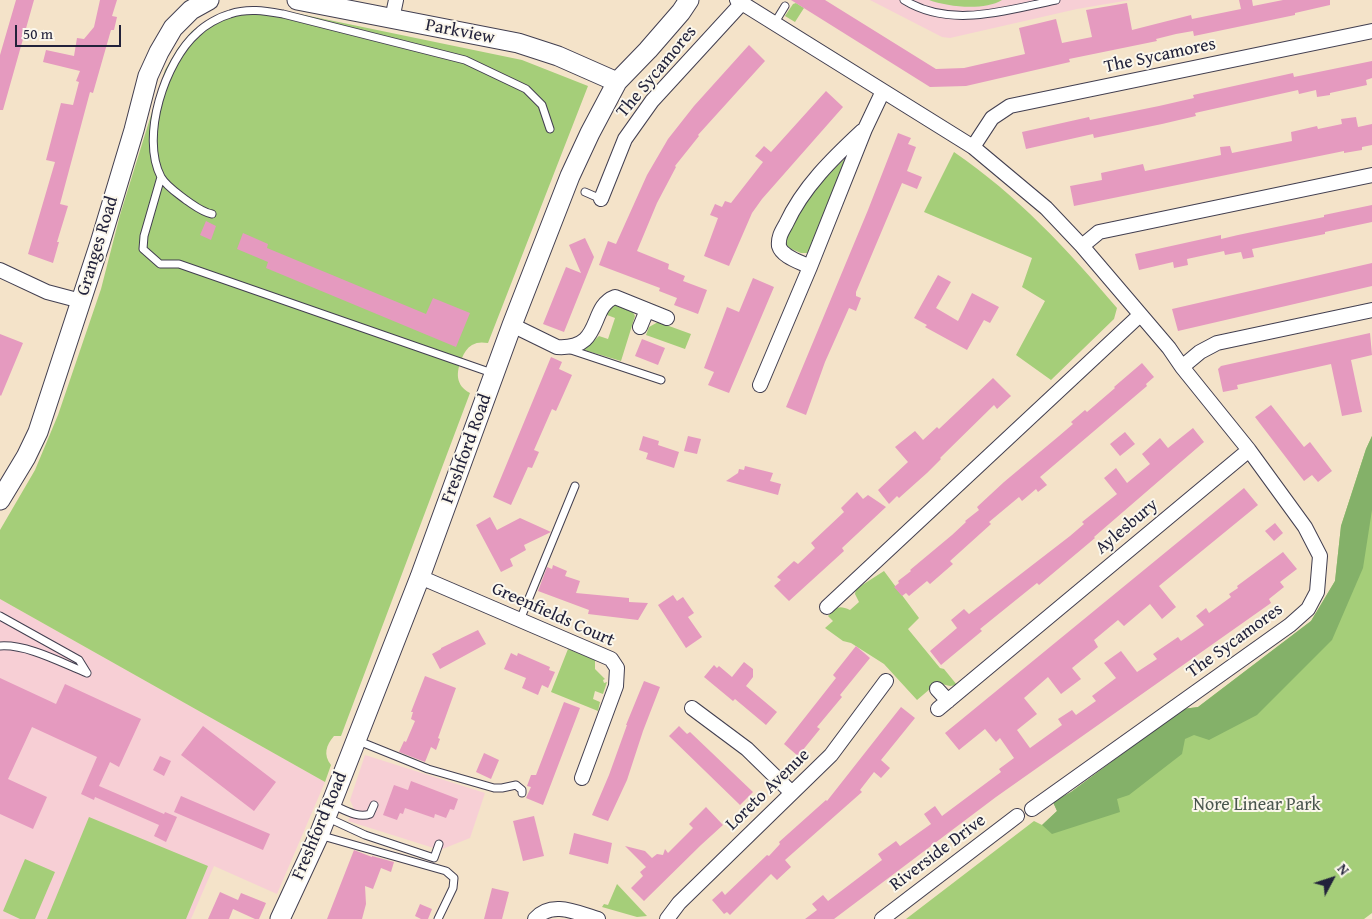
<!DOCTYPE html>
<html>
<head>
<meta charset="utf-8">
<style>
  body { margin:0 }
  #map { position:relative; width:1372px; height:919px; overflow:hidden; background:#f4e3c9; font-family:"Gentium Book Plus",serif }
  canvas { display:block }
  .north { position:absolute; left:1307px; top:854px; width:50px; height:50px; -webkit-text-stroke:4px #fbf7ec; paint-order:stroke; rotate:50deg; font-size:14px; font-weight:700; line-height:20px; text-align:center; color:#22223b }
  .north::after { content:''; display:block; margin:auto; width:18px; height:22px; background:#22223b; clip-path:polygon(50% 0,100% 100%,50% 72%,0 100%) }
  .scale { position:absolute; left:15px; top:25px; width:106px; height:22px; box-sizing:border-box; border:2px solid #22223b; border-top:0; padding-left:6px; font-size:15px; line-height:18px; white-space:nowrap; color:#22223b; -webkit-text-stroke:4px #fbf7ec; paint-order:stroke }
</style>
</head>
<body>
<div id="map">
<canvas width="1372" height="919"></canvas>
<div class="north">N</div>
<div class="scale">50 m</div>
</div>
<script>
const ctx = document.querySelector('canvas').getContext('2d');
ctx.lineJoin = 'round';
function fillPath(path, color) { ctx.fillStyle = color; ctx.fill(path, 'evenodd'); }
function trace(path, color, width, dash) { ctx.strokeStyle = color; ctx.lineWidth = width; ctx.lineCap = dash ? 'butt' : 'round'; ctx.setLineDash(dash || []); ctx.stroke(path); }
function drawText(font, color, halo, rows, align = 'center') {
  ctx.font = font + ' "Gentium Book Plus",serif'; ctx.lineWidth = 4; ctx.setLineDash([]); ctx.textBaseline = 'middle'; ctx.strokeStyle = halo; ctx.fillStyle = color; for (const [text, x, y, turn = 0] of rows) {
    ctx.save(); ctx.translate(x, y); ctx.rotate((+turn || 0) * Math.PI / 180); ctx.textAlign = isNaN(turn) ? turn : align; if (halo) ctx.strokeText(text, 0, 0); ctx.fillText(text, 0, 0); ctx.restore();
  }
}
fillPath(new Path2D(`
  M870 0H1130L1077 9 950 38 942 37Z
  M0 599 325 782 277 894 214 866 191 919H0Z
  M365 755 485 793 470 838 440 850 348 821 354 809 350 800Z`), '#f7cfd5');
fillPath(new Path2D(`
  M929 0H1002C984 11 948 7 929 0Z
  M796 3 804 8 795 22 785 16 793 4Z
  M266 7 522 60 588 86 488 343C482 342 477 342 472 345 467 348 464 353 462 358 456 372 455 385 470 393L341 736H334C326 745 323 755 331 765L325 782 0 599V530L35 470 58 415 101 289 120 215 165 70 178 48 192 31 234 9Z
  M954 152C1017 195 1068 250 1117 308L1114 319 1051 380 1016 355 1045 301 1022 287 1032 258 924 212Z
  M848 156 811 251 807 253H801L789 248 785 244 784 238 802 209 824 178Z
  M615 305C623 304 631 308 635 316L621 361 584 350 599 336 608 339 615 318 607 315 608 310Z
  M658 322 691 334 685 349 646 335 649 327Z
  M1372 436V913L1364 919H906L1034 821 1042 825 1057 811 1053 802 1071 792 1183 709 1198 707 1311 621 1335 581 1341 526 1366 449Z
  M884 571 919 618 908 629 940 668 944 669 957 685 950 686 937 683 917 700 884 664 851 643 843 641 825 628 833 621 828 616C836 607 839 605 850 610L859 602 855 594 856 589Z
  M568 649 595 660V669L605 679 603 680 604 683 607 682 603 694 595 691 593 699 600 702 598 711 551 692Z
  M89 817 208 866 186 919H47Z
  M25 859 55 872 35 919H20L3 911Z
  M617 884 647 916 637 917 602 907 604 904 608 905Z`), '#a5ce79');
fillPath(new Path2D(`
  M1372 436V510L1363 568 1332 640 1257 715 1209 740 1194 735 1185 739 1182 754 1129 795 1117 799 1120 812 1052 834 1042 825 1057 811 1053 802 1071 792 1183 709 1198 707 1311 621 1335 581 1341 526 1366 449Z`), '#84b169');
fillPath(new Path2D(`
  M16 0H34L3 110H0V55Z
  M100 0H117L112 16 117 17 114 30H111L93 93 90 92 60 204 68 206 57 242H59L53 263 28 254 55 162 46 160 61 103 73 105 79 82 76 81 80 71 43 62 46 50 74 56 77 38 84 39 94 27Z
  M791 0H825L936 69 964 68 1025 54 1019 28 1056 19 1062 43 1092 37 1086 10 1127 3 1132 30 1191 15 1192 19 1241 9 1239 0H1252L1253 6 1283 0H1330V5L1295 13V15L1194 36 1193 31 1176 34 1156 39 1157 41 1069 59 1070 62 966 86 930 87Z
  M749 45 765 61 698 135 699 136 675 166 676 167 657 203 637 251 669 264 668 269 685 276 683 281 707 290 698 314 674 305 677 298 659 291 660 288 599 265 608 241 616 244 647 175 668 139 694 106Z
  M1372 61V78L1366 80 1367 85 1330 93V95L1317 97 1316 90 1299 94 1298 90 1195 113 1196 116 1162 124 1094 138 1093 134 1026 149 1022 132 1089 117 1090 120 1159 106 1194 98 1193 95 1293 73 1294 77Z
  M826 91 843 107 762 199 752 213 729 266 704 256 718 218 710 215 715 204 722 207 725 201 731 203 763 162 755 156 764 146 771 152Z
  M1356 117 1358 127 1372 124V145L1362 147V150L1344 153V151L1074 206 1070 186 1102 180 1101 173 1143 164 1145 171 1221 155 1220 147 1230 146 1232 153 1292 141 1291 132 1317 126 1318 129 1342 124 1341 119Z
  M898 133 911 138 908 144 916 147 907 171 922 177 917 189 902 183 856 292V296L861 298 856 311 849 308 825 362 806 415 786 407 868 210Z
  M1372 205V222L1325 232V234L1252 249 1254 257 1243 259 1241 252 1225 255 1224 251 1187 259 1188 265 1174 268 1173 262 1139 270 1135 254 1221 235V239L1238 235 1324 217V215Z
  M206 221 216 226 211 240 200 235Z
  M243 233 268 244 267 248 426 314 433 298 470 313 456 347 266 268 268 262 237 249Z
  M585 238 594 257 564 332 543 324 566 267 581 273 569 245Z
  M1372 263V286L1178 331 1172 309Z
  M938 275 951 282 936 308 958 321 972 293 999 307 990 323 984 320 967 350 925 327 927 325 914 318Z
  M753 278 774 287 729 393 708 385 714 372 704 368 727 307 739 312Z
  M1370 333 1372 355 1351 360 1362 412 1342 416 1331 364 1237 385 1238 389 1223 392 1218 369 1221 366Z
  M0 334 23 343 1 396 0 395Z
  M642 339 665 348 658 365 635 356Z
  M551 357 562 362 559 369 572 375 556 411 552 409 534 450 539 452 532 468 528 467 511 505 493 497Z
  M1142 363 1154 377 1146 384 1147 386 1040 477 1047 485 1038 492 1036 489 1022 501 1019 497 989 522 991 524 950 561 953 564 930 584 927 581 909 596 906 593 902 596 894 587 899 583 898 581 911 571 910 570 952 535 966 522 965 521 979 510 977 507 1004 482 1059 436 1073 424 1071 422 1085 410 1087 412 1115 388 1114 387Z
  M993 378 1011 396 997 409 994 405 940 458 941 459 927 473 899 498 897 496 889 504 878 490 908 462 895 447 915 431 923 440 937 427 939 429Z
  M1271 405 1304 447 1310 442 1332 471 1318 482 1312 475 1304 481 1255 417Z
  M1193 428 1204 442 1094 537 1095 538 1039 585 1037 583 980 629 982 631 941 665 930 651 957 628 951 620 964 609 969 614 1070 536 1084 524 1082 522 1117 494 1104 478 1116 468 1127 483 1150 464 1142 454 1160 438 1168 448Z
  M1125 432 1135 444 1120 456 1110 444Z
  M643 436 659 441 658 445 679 452 674 468 646 459 648 453 639 450Z
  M688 436 701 439 697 454 684 451Z
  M745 466 773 473 770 481 781 484 778 495 726 481 738 473 739 469 744 470Z
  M1244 488 1258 505 1159 586 1176 607 1162 619 1150 604 1124 626 1118 620 1094 640 1098 647 1072 668 1081 679 1061 694 1048 677 1024 698 1037 714 1017 730 1030 748 1062 725 1058 719 1072 710 1076 715 1096 701 1092 696 1116 678 1104 663 1121 651 1137 672 1157 659 1153 654 1178 637 1181 641 1204 625 1196 616 1206 608 1209 613 1231 597 1229 594 1238 588 1237 586 1283 552 1297 569 1280 582 1284 587 1269 599 1271 603 996 797 834 919H805L817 910 812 904 823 895 828 901 882 860 878 854 896 841 900 846 931 824 924 814 935 806 942 816 1001 772 999 769 1014 758 1000 738 996 742 985 729 959 750 945 733Z
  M857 492 863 499 868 495 886 507 842 548 844 551 789 601 774 586 781 580 777 577 794 561 798 564 815 548 811 543 844 512 841 508Z
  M490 517 497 530 520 518 551 532 524 545 526 550 510 559 513 566 501 572 476 525Z
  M1275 523 1283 533 1274 541 1265 531Z
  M553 565 567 571 565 576 580 581 576 593 629 598V602L648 603 638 620 588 614 589 610 538 591 547 567 552 569Z
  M673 595 677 601 683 597 694 613 688 617 702 637 686 648 658 605Z
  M478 630 486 644 440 669 432 654 441 649V648Z
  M856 646 870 658 840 695 842 697 817 727 820 729 798 756 784 744 836 678 833 675Z
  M511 653 517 656 518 653 550 667 549 670 555 672 548 688 542 685 538 695 522 688 526 678 504 669Z
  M744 662 753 669V677L746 686 777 712 766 725 735 699 733 701 704 677 714 665 717 668 719 666 732 677Z
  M425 676 456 688 438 738 440 739 436 750 431 747 425 762 399 752 404 741 406 742 415 721 411 719 413 712H411Z
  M0 678 56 704 65 684 141 719 119 767 110 762 99 786 164 814 165 812 177 817 166 842 154 836 159 825 95 797 94 800 81 794 97 757 32 727 8 779 47 797 33 829 0 814Z
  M644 681 660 687 643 731 627 780 608 821 592 815 609 775 627 725H626Z
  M564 702 580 708 543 805 526 798 531 787 527 786 531 775H536Z
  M901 707 915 718 881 760 890 768 881 778 874 772 860 790 862 792 785 860 791 867 777 880 771 874 730 915 727 912 724 914 712 900 722 891 725 895 767 855 769 856 780 844 779 842 826 800 827 801Z
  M203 726 276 782 254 811 181 755Z
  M679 726 687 734 690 732 753 792 740 805 669 736Z
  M484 753 499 760 491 779 476 772Z
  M160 756 171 761 164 776 153 770Z
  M411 781 458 799 454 810 450 809 446 818 435 814 434 818 405 808 403 814 400 813 397 820 383 815 394 785 408 790Z
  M181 796 270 834 263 850 174 812Z
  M706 807 723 825 701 845 644 901 631 888 643 876 640 872 646 867 625 846 645 851 652 858 657 854 663 855 665 849 668 853 693 828 689 824Z
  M534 816 544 856 523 861 513 821Z
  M574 833 612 843 608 864 569 854Z
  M354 850 372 857V856L394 862 391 872 381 868 373 889 365 886 366 904 362 919H327Z
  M492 888 509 892 502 919H484Z
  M220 892 238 900 241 893 266 903 259 919H255L233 909 229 919H208Z
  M420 904 432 909 428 919H421L415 916Z`), '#e59abf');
const lane = new Path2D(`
  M904 0C951 29 1006 10 1056 0
  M774 24 785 6
  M161 177 144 236 143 249 160 264H179L492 373
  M585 192 601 199
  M212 214C202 212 195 206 186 200 177 193 166 186 161 177 140 137 165 61 197 33 205 25 219 17 230 14 248 8 265 11 283 14L465 60 526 89 542 105 550 129
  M568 349 661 380
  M0 616 79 660 87 673
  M520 620 575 486
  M0 646C27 644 62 663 87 673
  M356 740 428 769 494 788H502L516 785 522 790V793
  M331 804C343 809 358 819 370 814L374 805
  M326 817 365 835 434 858 439 844
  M319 835 446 871 454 878 453 888 438 919`);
const street = new Path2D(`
  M737 0 973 147 1046 208 1082 246 1169 348 1182 367 1249 450 1305 527 1320 556 1317 592 1308 609 1290 625 1032 809
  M392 19 396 0
  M973 147 992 118 1010 106 1372 31
  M601 199 625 139 652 101 741 4
  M1082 246 1099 232 1372 175
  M810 267C801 262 782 257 779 246 778 237 782 231 786 224 803 187 833 158 862 131
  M0 270 47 292 81 301
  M512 325 557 347C604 350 588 307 615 297L667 318
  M640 327 647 310
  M1182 367 1200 352 1217 343 1372 310
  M760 385 810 267 865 129 883 91
  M420 577 611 659 617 668 616 686 582 778
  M827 607 1140 315
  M937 689 948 701
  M692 708 747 749 792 793
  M938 709 1249 450
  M535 919C552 900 577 913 598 919
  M667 919 679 903 831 755 886 681
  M882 919 1017 816`);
const secondary = new Path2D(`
  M297 0 518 43 558 56 617 82
  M0 500 26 457 38 432 100 243 134 130 148 76 159 52 173 28 191 10 209 0
  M280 919 319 835 420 577 512 325 570 176 590 133 617 82 648 50 681 12 689 0`);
trace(lane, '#423f50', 9);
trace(street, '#423f50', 16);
trace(secondary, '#423f50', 21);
trace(lane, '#fff', 7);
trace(street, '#fff', 14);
trace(secondary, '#fff', 19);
drawText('18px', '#22223b', '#fbf7ec', [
  ["Parkview",460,32,11],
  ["The Sycamores",1160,56,-12],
  ["The Sycamores",657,72,-50],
  ["Granges Road",98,246,-73],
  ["Freshford Road",467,449,-70],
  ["Aylesbury",1127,527,-40],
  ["Greenfields Court",553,615,24],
  ["The Sycamores",1235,641,-36],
  ["Loreto Avenue",768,790,-44],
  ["Freshford Road",320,826,-67],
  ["Riverside Drive",938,853,-37]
]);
drawText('18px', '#49564e', '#fbf7ec', [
  ["Nore Linear Park",1257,805]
]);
</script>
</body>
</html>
